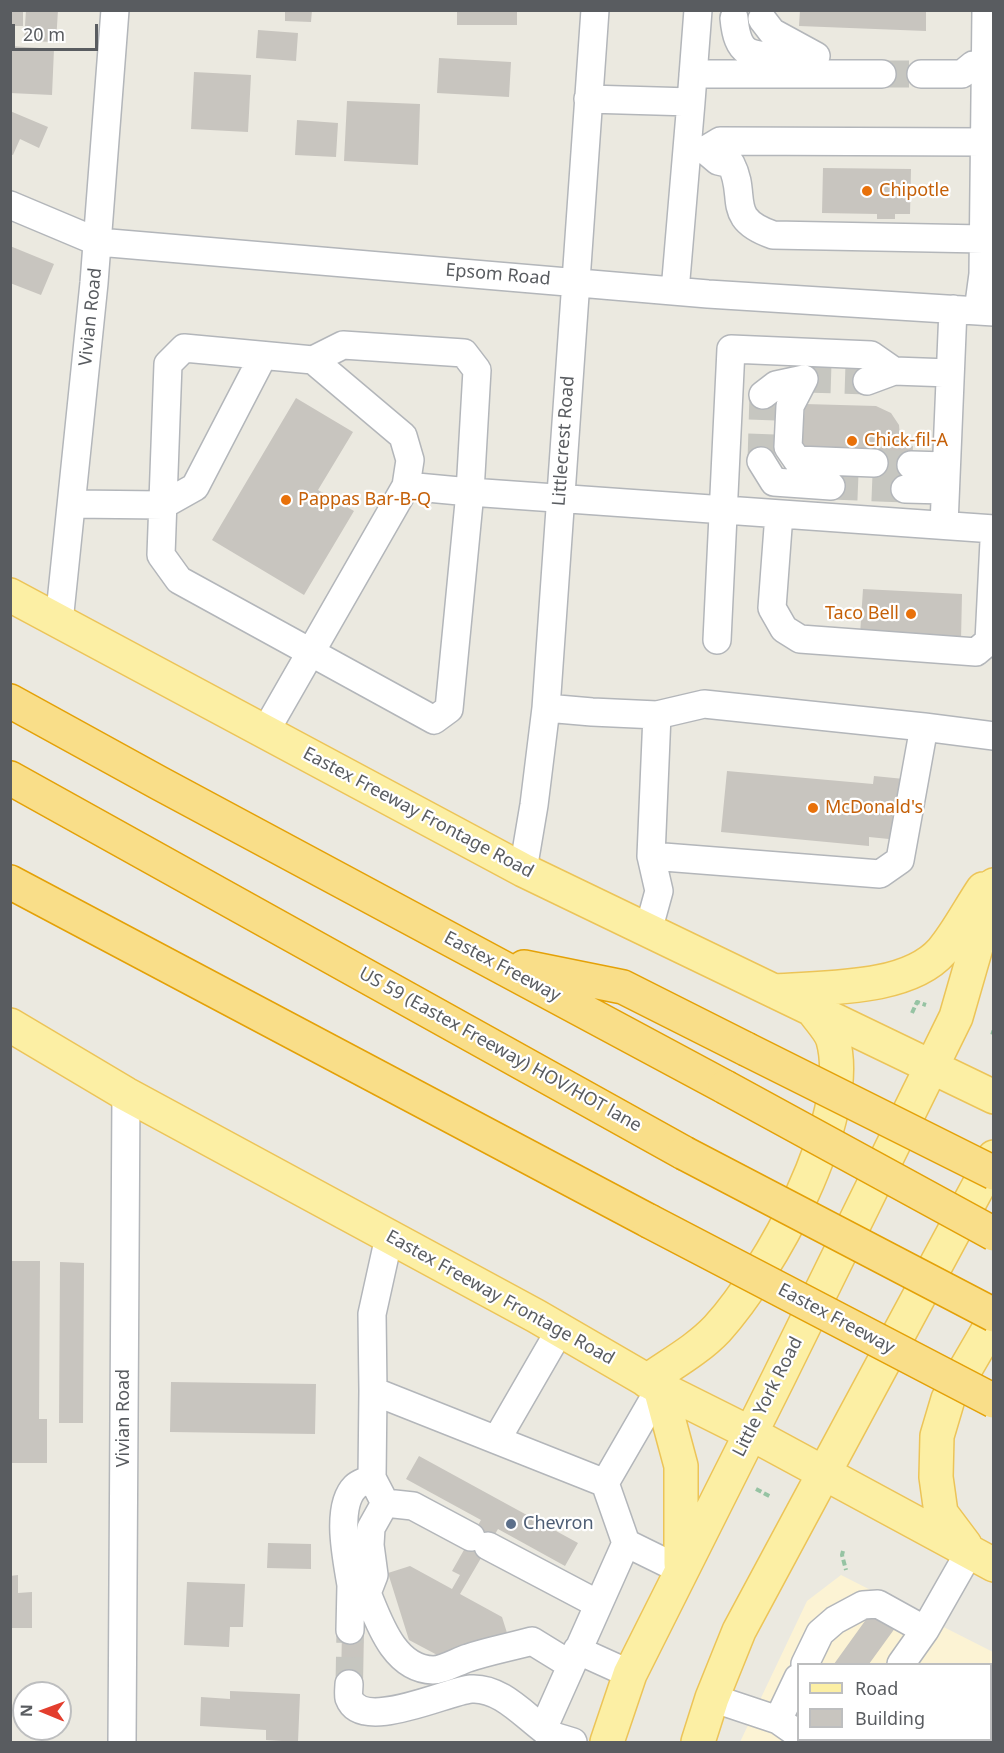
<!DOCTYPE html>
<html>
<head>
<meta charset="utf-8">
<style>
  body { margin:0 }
  #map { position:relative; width:1004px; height:1753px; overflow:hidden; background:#ebe9e0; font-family:"Noto Sans",sans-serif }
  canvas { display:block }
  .frame { position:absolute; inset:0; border:12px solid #595c60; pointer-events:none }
  .legend { position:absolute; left:797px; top:1663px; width:195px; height:78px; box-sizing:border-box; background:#fff; border:2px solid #bdbebf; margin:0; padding:8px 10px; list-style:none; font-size:18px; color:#595c60 }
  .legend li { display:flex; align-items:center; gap:12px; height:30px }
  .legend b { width:30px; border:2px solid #bdbebf }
  .north { position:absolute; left:12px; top:1681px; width:60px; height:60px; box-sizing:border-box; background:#fff; border:2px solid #bdbebf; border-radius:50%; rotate:271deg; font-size:16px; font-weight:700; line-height:24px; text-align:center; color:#595c60 }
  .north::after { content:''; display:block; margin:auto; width:21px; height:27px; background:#e33e2e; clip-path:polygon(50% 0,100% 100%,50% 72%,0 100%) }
  .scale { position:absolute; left:12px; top:24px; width:86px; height:27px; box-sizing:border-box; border:3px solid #595c60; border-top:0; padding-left:8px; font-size:18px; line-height:21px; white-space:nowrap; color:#595c60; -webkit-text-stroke:4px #fff; paint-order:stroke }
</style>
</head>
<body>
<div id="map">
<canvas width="1004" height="1753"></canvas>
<div class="frame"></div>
<ul class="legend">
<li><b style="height:8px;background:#fcefa4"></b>Road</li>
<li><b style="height:16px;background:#c8c5bf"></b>Building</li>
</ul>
<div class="north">N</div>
<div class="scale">20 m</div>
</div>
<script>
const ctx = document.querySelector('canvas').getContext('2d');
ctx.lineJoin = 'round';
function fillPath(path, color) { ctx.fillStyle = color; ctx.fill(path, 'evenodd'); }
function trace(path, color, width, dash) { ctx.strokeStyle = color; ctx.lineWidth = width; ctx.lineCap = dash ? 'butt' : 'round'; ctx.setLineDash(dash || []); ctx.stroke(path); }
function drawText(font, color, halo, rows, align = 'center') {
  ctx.font = font + ' "Noto Sans",sans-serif'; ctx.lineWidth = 4.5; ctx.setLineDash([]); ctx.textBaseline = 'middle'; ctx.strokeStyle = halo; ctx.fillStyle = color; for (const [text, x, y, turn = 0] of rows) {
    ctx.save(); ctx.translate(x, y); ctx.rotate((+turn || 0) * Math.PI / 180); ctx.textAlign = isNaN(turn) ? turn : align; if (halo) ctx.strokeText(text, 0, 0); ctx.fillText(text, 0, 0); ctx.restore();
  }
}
fillPath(new Path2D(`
  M841 1575 993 1652V1742H740L807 1601ZM798 1664H990V1740H798Z`), '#fcf3d4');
fillPath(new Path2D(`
  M10 10H23V26H10Z
  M26 10H58L56 42 24 41Z
  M285 10H312L311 22 285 21Z
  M457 10H517V25H457Z
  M800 10H926V31L799 26Z
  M258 30 298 33 296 61 256 58Z
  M10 46 54 49 52 95 10 93Z
  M439 58 511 62 509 97 437 93Z
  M194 72 251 75 248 132 191 129Z
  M347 101 420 104 418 165 344 161Z
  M10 111 48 127 39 148 20 139 13 155 10 154Z
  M297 120 338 123 336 157 295 155Z
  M823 168 911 169 910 214H895V219H877V214L822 213Z
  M10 246 54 264 41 295 10 283Z
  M296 398 353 432 318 490 354 511 304 595 212 540Z
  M805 404 876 406 891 413 899 425 900 436 904 445 913 446 911 477 874 473V449L802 446Z
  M863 589 962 594 961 640 860 635Z
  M727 771 873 784 874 776 904 779 899 840 869 837V846L721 832Z
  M10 1261H40L39 1419H47V1463H10Z
  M60 1262 84 1263 83 1423H59Z
  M171 1382 316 1384 315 1434 170 1432Z
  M419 1456 578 1543 565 1566 498 1529 460 1594 502 1617 508 1636 441 1657 409 1640 388 1573 410 1566 452 1589 460 1575 452 1571 481 1520 406 1479Z
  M268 1543 311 1544V1569L267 1568Z
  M18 1575V1593L32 1592V1628H10V1576Z
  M187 1582 245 1584 243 1627H230L229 1647 184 1645Z
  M875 1607 898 1624 869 1664H834Z
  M342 1630H364L363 1684 341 1683Z
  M230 1691 300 1694 298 1742 266 1740V1730L200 1726 201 1697 230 1699Z
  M900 1740H968L966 1742H898Z`), '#c8c5bf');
trace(new Path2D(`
  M882 74H921
  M804 379 867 381
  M761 461 763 395
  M874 463 911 465
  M831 486 905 489
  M349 1684 350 1630`), '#c6c6c0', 27, [27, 14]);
const minor = new Path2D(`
  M734 18C738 61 754 55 791 56
  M762 19 772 32 816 56
  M693 74H882
  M921 74H962L973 65H986
  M588 99 691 102 698 10
  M689 149 705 150 720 141 985 142
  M705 150 718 161 731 164C748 197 724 218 773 235L983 239
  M10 205 98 242 708 294 994 312
  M675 291 691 102
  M978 311 983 274 986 10
  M313 360 343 345 464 353 477 370 470 492 449 709 434 720 179 580 161 555 168 364 184 348 313 360 403 436 410 460 406 486 470 492 994 529
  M804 379 790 406 788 447 797 460 874 463
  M867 381 894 371
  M763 395 776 385 804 379
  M761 461 774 482 831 486
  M911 465 946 466
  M905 489 945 490
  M72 504 163 505 195 487 263 356
  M779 514 772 608 784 629 800 639 976 652 989 641 994 541
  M944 525 953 309
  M59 622 94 283 115 10
  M717 640 731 349 871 355 894 371 950 373
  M546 708 592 712 657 715 704 704 924 727 994 736
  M265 732 406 486
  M651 856 880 874 900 860 924 727
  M523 870 534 805 546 708 595 10
  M648 931 659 891 651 856 657 715
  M389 1237 372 1314 373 1391 605 1483 626 1543 543 1729 550 1735 573 1742
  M497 1439 560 1330
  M372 1478C367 1481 359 1483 355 1487 335 1507 347 1560 351 1585L367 1593C379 1622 394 1669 433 1670 444 1670 458 1661 468 1658 489 1651 511 1647 532 1641L571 1665
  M605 1483 660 1388
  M385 1503 413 1506 471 1537
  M626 1543 681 1570
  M488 1546 598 1604
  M367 1593 374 1575 370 1545 371 1528 385 1503 372 1478 373 1391
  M350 1630 351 1585
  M577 1650 630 1674
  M805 1664 820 1633 835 1620 863 1605 878 1604 925 1630 970 1551
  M901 1664 925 1630
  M349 1684C349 1688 348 1694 349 1698 362 1733 447 1691 471 1689 499 1687 522 1713 543 1729
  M712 1698 778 1720 798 1678
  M778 1720 798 1734
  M122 1742 126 1094
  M845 1742 847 1740`);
const major = new Path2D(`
  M10 595 523 870 994 1097
  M774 991C823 987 907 991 942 951 956 935 970 908 983 889
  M10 1025 126 1094 536 1316 660 1388 750 1433 994 1565
  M647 1381C671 1364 697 1350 717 1329 769 1272 855 1119 833 1040 830 1030 819 1019 813 1010
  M660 1388 681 1466V1564
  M965 1545 941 1513 936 1477 937 1436 948 1399 994 1320
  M607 1742 630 1674 778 1379 956 1017 994 885
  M698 1742 712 1698 739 1631 994 1157`);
const highway = new Path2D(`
  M10 701 159 783 725 1087
  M10 778 684 1153
  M10 882 649 1221
  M524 967 623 987 746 1049`);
trace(minor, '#b3b6ba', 30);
trace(major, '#ecc458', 36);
trace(highway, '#e4a107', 36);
trace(new Path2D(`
  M912 1013 917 1002 926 1005
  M991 1032 994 1033
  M756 1489 771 1497
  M843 1551 842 1555 846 1570`), '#96c3a3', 4, [6, 3]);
trace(minor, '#fff', 27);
trace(major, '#fcefa4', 33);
trace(highway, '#f9de89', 33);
const highwayBridge = new Path2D(`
  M746 1049 994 1173
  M725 1087 994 1234
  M684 1153 994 1315
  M649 1221 994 1401`);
trace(highwayBridge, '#e4a107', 36, []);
trace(highwayBridge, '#f9de89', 33);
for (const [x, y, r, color] of [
  [867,191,6,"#e8710a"],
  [852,441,6,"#e8710a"],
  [286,500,6,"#e8710a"],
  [911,614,6,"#e8710a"],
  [813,808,6,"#e8710a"],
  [511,1524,6,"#5c6f8a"]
]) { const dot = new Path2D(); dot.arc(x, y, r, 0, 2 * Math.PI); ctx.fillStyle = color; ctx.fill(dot); trace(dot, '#fff', 2); }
drawText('18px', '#c56008', '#fff', [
  ["Chipotle",879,191],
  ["Chick-fil-A",864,441],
  ["Pappas Bar-B-Q",298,500],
  ["Taco Bell",899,614,"right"],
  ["McDonald's",825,808]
], 'left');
drawText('18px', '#595c60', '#fff', [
  ["Epsom Road",498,275,5],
  ["Vivian Road",91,317,-84],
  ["Littlecrest Road",564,441,-86],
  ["Eastex Freeway Frontage Road",418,813,28],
  ["Eastex Freeway",502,967,28],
  ["US 59 (Eastex Freeway) HOV/HOT lane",500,1050,29],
  ["Eastex Freeway Frontage Road",500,1298,29],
  ["Eastex Freeway",836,1319,28],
  ["Little York Road",768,1397,-63],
  ["Vivian Road",124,1418,-90]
]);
drawText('18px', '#4e5e75', '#fff', [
  ["Chevron",523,1524]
], 'left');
</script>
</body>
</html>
